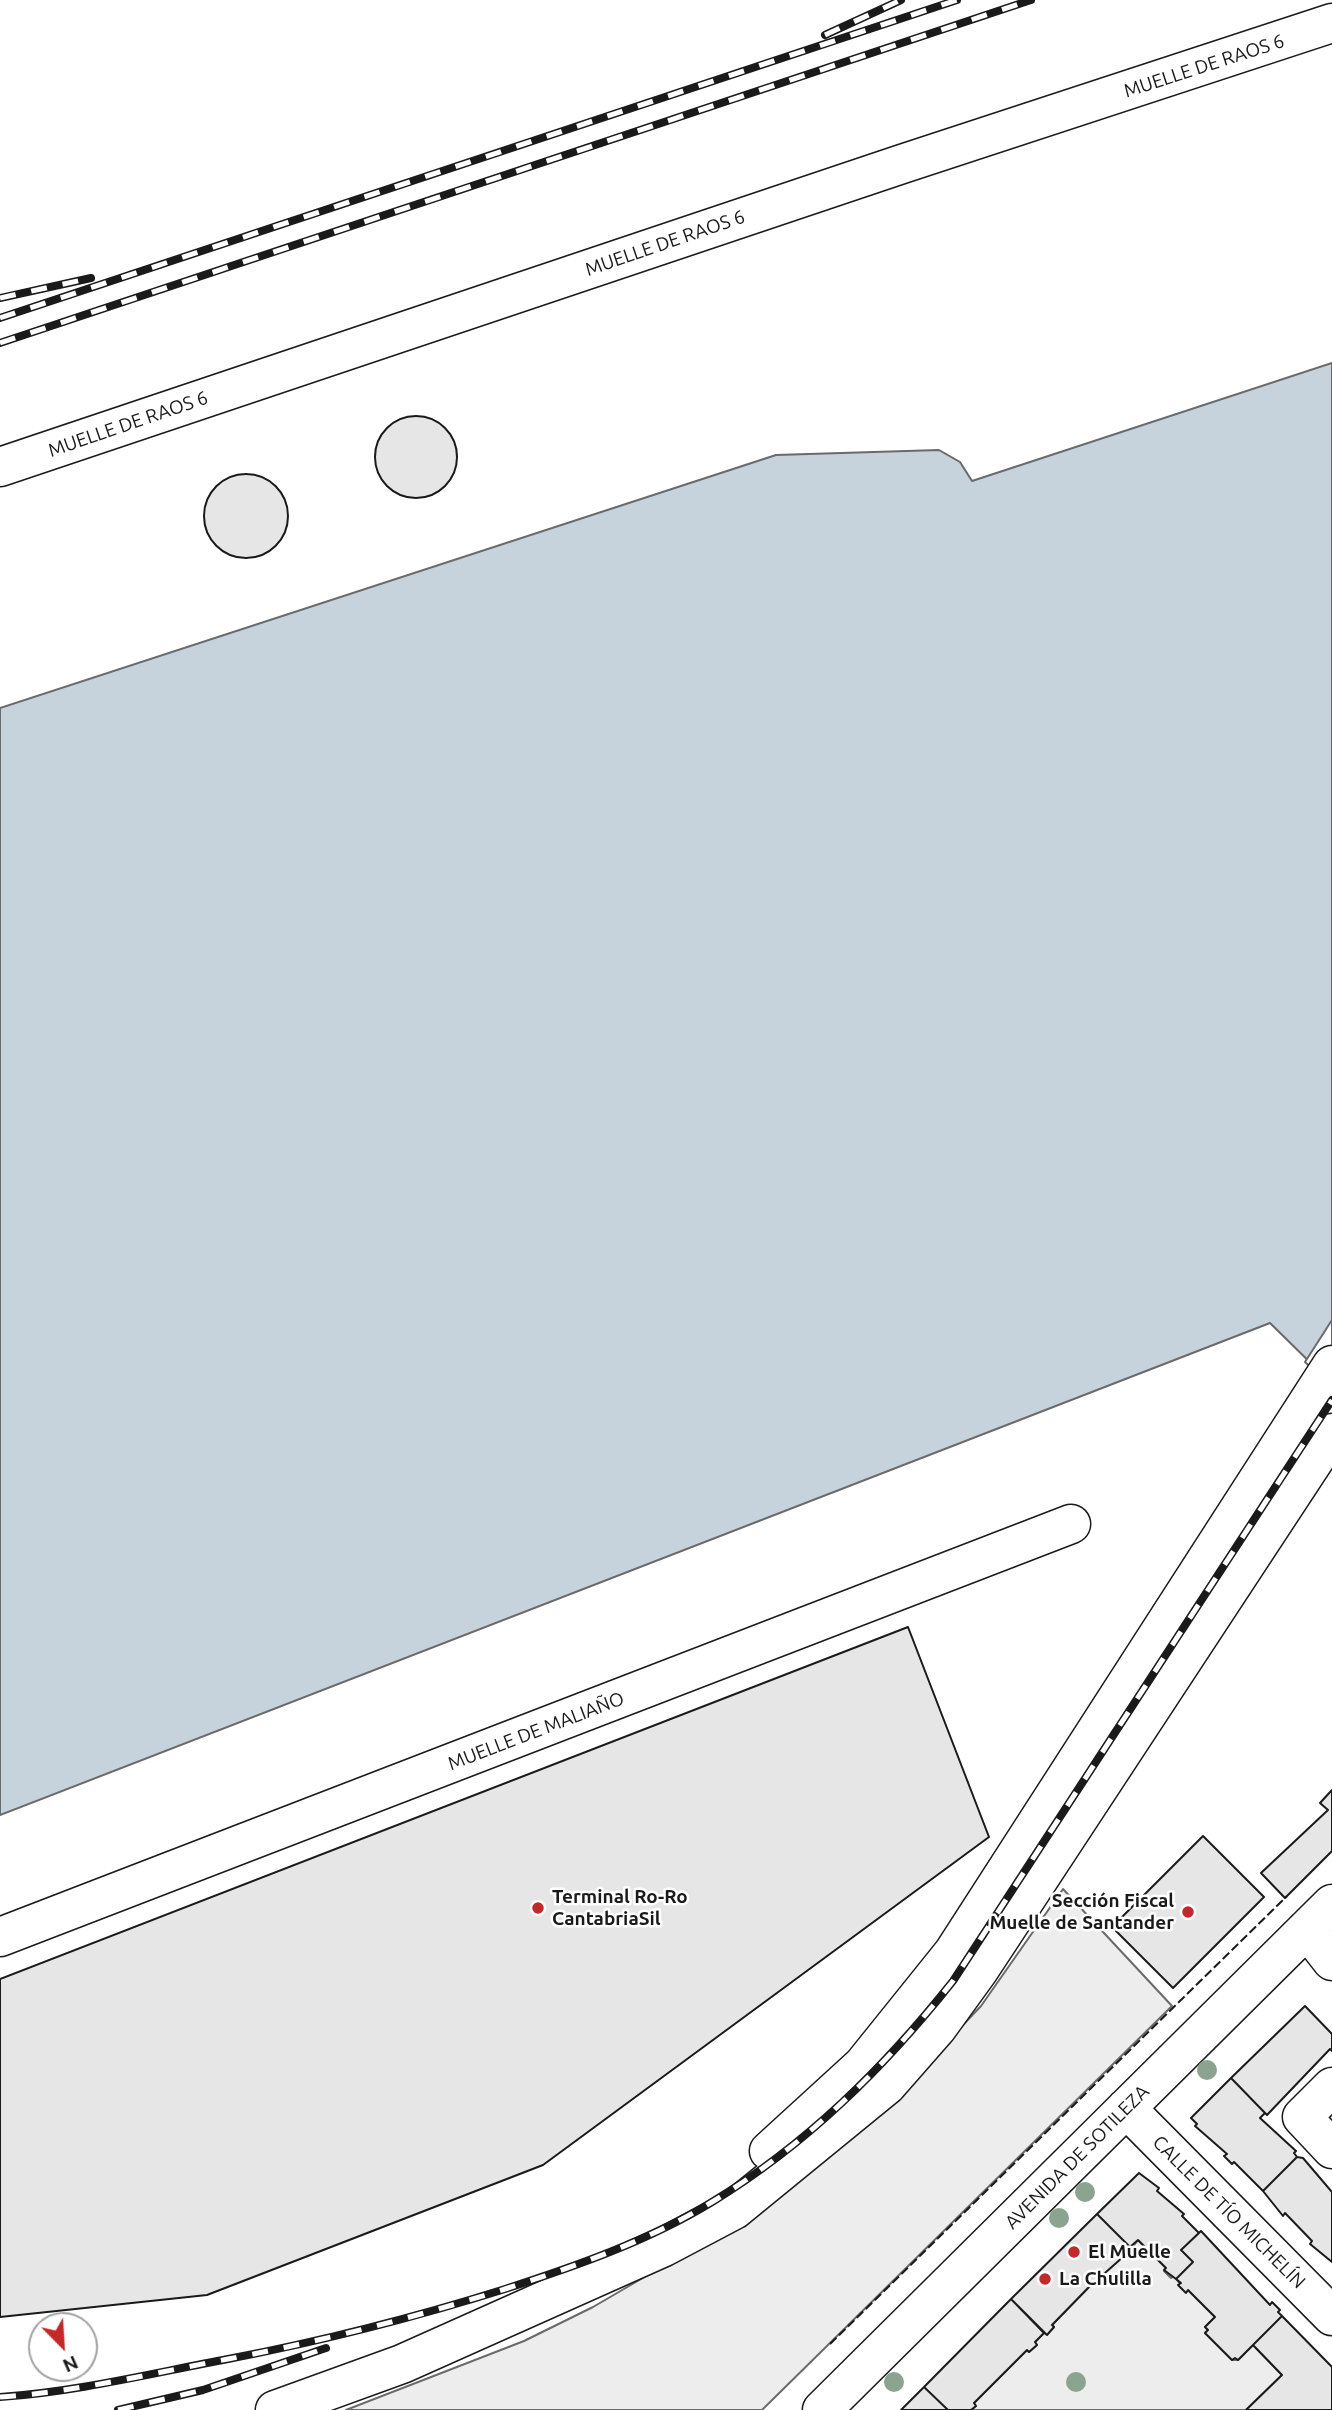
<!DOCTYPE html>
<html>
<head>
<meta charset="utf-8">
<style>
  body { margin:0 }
  #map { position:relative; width:1332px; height:2410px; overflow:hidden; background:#fff; font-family:Ubuntu,sans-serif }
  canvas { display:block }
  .north { position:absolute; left:28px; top:2312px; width:70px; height:70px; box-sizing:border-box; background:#fff; border:2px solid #a3a3a3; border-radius:50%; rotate:156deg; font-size:19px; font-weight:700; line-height:28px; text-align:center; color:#1a1a1a }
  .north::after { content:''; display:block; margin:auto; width:24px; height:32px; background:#c62828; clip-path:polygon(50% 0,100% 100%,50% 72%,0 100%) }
</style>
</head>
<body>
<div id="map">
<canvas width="1332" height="2410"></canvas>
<div class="north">N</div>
</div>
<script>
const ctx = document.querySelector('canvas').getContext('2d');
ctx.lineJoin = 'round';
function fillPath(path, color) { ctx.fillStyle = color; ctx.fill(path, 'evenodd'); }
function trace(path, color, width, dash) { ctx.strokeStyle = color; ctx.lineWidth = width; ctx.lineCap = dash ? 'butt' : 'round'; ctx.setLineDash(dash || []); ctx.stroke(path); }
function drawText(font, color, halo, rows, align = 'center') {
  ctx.font = font + ' Ubuntu,sans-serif'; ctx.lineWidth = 5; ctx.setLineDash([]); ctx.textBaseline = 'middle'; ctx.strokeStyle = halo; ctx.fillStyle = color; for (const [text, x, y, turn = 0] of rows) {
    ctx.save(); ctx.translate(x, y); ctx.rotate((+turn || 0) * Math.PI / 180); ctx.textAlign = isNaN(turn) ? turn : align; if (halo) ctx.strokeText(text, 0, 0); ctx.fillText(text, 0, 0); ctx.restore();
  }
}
const parking = new Path2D(`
  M1063 1889 1172 2006 762 2410H346L524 2341 593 2307 708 2240 927 2063 981 2006Z
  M1138 2240 1166 2268 1164 2271 1171 2278 1174 2276 1186 2292 1188 2290 1215 2317 1205 2327 1208 2330 1205 2333 1232 2360H1238L1253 2345 1282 2375 1246 2410H971L976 2406 974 2403 1027 2350 1029 2352 1037 2345 1035 2342 1044 2333 1047 2334 1054 2327 1052 2325 1088 2288 1123 2255 1125 2257Z`);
fillPath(parking, '#ededed');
trace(parking, '#6a6a6a', 2);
const water = new Path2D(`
  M1332 363V1384L1270 1323 0 1815V708L776 455 939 450 960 462 972 481Z`);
fillPath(water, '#c6d2dc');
trace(water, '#6a6a6a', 2);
const pier = new Path2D(`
  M1332 1320V1388L1305 1362Z`);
fillPath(pier, '#fff');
trace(pier, '#6a6a6a', 2);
const building = new Path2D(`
  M375 457a41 41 0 1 1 82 0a41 41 0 1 1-82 0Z
  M204 516a42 42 0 1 1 84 0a42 42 0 1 1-84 0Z
  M908 1627 989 1837 543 2165 207 2295 0 2317V1979Z
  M1332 1790V1851L1285 1898 1261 1873 1328 1810 1320 1803Z
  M1203 1836 1264 1897 1173 1988 1112 1927Z
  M1305 2006 1332 2034V2051L1330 2049 1267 2115 1231 2078Z
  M1231 2078 1265 2113 1260 2118 1296 2151 1294 2153 1297 2157 1263 2191 1234 2162 1232 2164 1224 2156 1227 2154 1195 2126 1197 2124 1191 2118Z
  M1297 2157 1303 2158 1332 2192V2262L1310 2244 1312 2241 1285 2213 1283 2216 1263 2191Z
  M1139 2173 1159 2188 1157 2191 1184 2214 1182 2216 1199 2233 1181 2250 1193 2262 1176 2279 1164 2270 1166 2268 1138 2240 1130 2247 1097 2214Z
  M1097 2214 1132 2249 1088 2288 1052 2325 1054 2327 1047 2335 1011 2299Z
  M1201 2231 1270 2305 1272 2302 1280 2310 1278 2312 1282 2316 1238 2360 1235 2358 1232 2360 1205 2333 1208 2330 1205 2327 1215 2317 1188 2290 1186 2293 1178 2285 1181 2283 1176 2279 1193 2262 1181 2250Z
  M1011 2299 1044 2333 1035 2342 1037 2345 1029 2352 1027 2350 974 2403 976 2406 971 2410H948L924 2387Z
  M1282 2316 1332 2367V2410H1246L1282 2375 1253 2345Z
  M924 2387 948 2410H901Z`);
fillPath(building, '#e6e6e6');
trace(building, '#1a1a1a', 2);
const minor = new Path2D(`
  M0 467 902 164 1332 23
  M1307 1929 1332 1961
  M0 1937 1071 1524
  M1332 2087 1302 2117 1332 2149
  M1126 2108 1332 2316
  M769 2151 863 2065 953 1953 1332 1365
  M275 2410 402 2364 664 2247 734 2210 887 2085 937 2028 979 1970 1332 1433
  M822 2410 1332 1904`);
trace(minor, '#1a1a1a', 41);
trace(minor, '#fff', 38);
const rail = new Path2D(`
  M825 35 901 0
  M0 298 91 278
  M0 318 957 0
  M0 343 1031 0
  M0 2397C76 2392 153 2373 228 2359 322 2341 413 2318 505 2289 576 2266 648 2241 712 2202 807 2144 884 2068 953 1981L1332 1400
  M118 2410 203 2390 326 2348`);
trace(rail, '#1a1a1a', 8);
trace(rail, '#fff', 5, [16]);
trace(new Path2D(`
  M830 2344 1287 1896`), '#1a1a1a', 2, [9, 3.5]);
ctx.fillStyle = '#8aa48f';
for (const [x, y] of [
  [1207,2070],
  [1085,2192],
  [1059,2218],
  [894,2382],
  [1076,2382]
]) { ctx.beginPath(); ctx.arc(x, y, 10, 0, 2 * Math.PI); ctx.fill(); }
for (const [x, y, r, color] of [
  [538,1908,7,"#c62828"],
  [1188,1912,7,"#c62828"],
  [1074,2252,7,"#c62828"],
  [1045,2279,7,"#c62828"]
]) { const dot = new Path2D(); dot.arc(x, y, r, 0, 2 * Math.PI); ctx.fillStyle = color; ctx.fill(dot); trace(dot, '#fff', 2.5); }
drawText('19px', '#1a1a1a', '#fff', [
  ["MUELLE DE RAOS 6",1204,66,-18],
  ["MUELLE DE RAOS 6",665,243,-19],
  ["MUELLE DE RAOS 6",128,424,-19],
  ["MUELLE DE MALIAÑO",536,1731,-21],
  ["AVENIDA DE SOTILEZA",1077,2157,-45],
  ["CALLE DE TÍO MICHELÍN",1229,2212,45]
]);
drawText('bold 19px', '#1a1a1a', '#fff', [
  ["Terminal Ro-Ro",552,1897],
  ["CantabriaSil",552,1919],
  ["Sección Fiscal",1174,1901,"right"],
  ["Muelle de Santander",1174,1923,"right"],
  ["El Muelle",1088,2252],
  ["La Chulilla",1059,2279]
], 'left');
</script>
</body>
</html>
